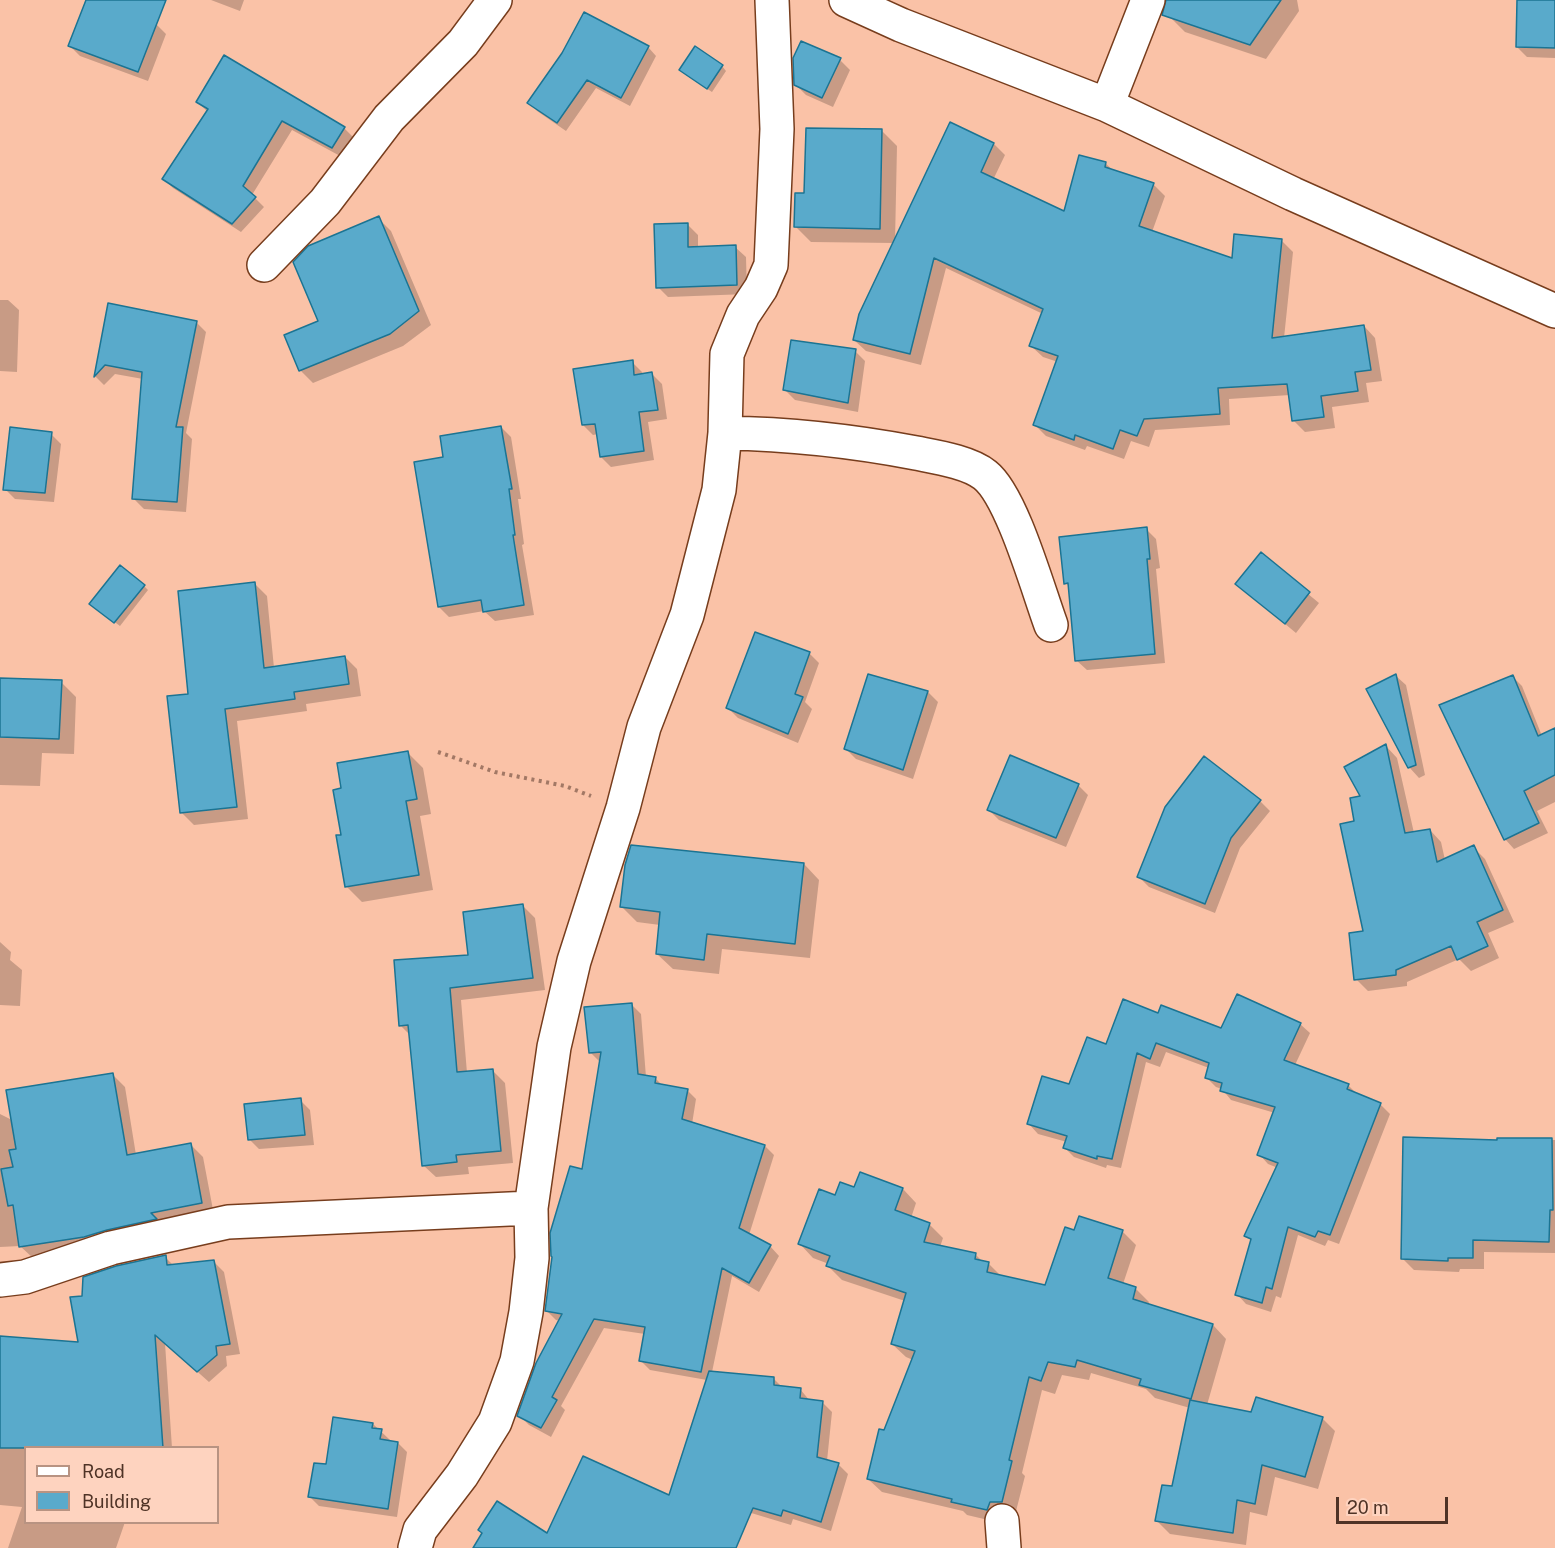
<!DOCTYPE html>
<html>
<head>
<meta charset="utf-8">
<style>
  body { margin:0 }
  #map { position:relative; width:1555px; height:1548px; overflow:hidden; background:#fac2a7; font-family:"Public Sans",sans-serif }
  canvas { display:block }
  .legend { position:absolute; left:24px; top:1446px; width:195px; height:78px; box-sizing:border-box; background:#fed3bf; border:2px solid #b89382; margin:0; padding:8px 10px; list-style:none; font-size:18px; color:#4f3326 }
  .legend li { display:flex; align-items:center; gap:12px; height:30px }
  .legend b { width:30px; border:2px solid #b89382 }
  .scale { position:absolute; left:1336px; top:1497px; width:112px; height:27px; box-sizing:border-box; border:3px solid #4f3326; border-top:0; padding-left:8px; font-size:18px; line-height:21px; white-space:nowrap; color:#4f3326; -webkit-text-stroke:4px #fed3bf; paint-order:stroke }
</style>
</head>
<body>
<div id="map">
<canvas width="1555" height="1548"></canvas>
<ul class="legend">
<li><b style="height:8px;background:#fff"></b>Road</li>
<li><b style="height:16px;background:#59aacb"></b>Building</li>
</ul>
<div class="scale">20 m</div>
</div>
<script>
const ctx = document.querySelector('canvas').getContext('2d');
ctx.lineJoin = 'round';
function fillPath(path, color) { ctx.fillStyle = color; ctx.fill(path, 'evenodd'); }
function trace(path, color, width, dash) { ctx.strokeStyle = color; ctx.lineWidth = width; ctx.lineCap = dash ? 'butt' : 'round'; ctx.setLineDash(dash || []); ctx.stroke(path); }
fillPath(new Path2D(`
  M88 0H92L156 24 166 34 148 81 80 56 70 46Z
  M211 0H244L240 11Z
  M1177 0H1297L1299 11 1266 59 1185 32 1170 17Z
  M1518 0H1555V58L1527 57 1517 47Z
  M648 47 656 56 630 106 596 88 566 131 537 111 529 102 563 54Z
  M840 60 850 70 833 107 806 95 796 85Z
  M722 66 726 71 712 92 686 75Z
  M197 102 344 128 353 137 342 157 292 130 252 195 264 207 241 232 173 188 164 179 208 112Z
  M881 130 897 146 895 242 994 144 1005 155 993 180 1065 213 1105 163 1114 171 1153 184 1165 196 1152 232 1233 260 1281 240 1293 252 1284 338 1364 326 1375 338 1382 381 1366 383 1369 402 1332 407 1335 428 1305 432 1293 420 1290 395 1229 399 1230 425 1155 430 1149 447 1131 441 1124 459 1087 446 1085 450 1046 436 1035 425 1058 362 1043 357 1031 346 1043 314 946 268 921 365 866 351 854 340 894 243 811 242 796 227 806 195Z
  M378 218 391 231 431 325 403 346 313 383 300 370 320 322Z
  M688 225 698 235V248L735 247 746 257 747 294 668 297 658 287Z
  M0 300H8L19 310 17 372 0 371Z
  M109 305 196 322 206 332 186 433 192 439 186 512 144 509 134 499 143 379 115 374 104 385 95 376Z
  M855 351 865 361 858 412 795 400 785 390Z
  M632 362 642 372 643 375 652 374 662 384 667 419 648 422 654 460 611 467 601 457 598 434 593 435 583 425Z
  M501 427 511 437 521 499H518L524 544 522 545 534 615 495 621 484 611 449 617 439 607Z
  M51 434 61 444 54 502 15 499 5 489Z
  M1146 529 1156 539 1160 568 1156 569 1165 663 1087 670 1076 660 1070 588 1066 583Z
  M1261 555 1319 603 1296 633 1237 584Z
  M255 584 267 596 274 668 345 657 357 669 361 696 306 704 307 711 237 721 248 819 194 825 182 813 190 695Z
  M144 586 148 590 120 626 96 608Z
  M809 653 819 663 805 702 812 709 798 743 738 718 728 708Z
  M869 676 928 692 938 702 913 779 856 759 846 749Z
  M1396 676 1406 685 1425 775 1419 778 1409 767Z
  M1513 677 1522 686 1542 736 1555 730V802L1537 811 1548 833 1514 849 1505 839Z
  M0 680 61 682 76 697 74 754 42 753 40 786 0 785Z
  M1386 746 1397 758 1414 833 1430 830 1441 842 1445 860 1473 847 1485 859 1514 922 1488 933 1499 958 1471 971 1459 959 1407 982V986L1368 991 1356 979 1365 932 1356 822 1362 797Z
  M408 753 423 768 431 814 420 816 433 890 362 902 347 887 343 836Z
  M1078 785 1088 795 1066 847 999 820 989 810Z
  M1260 801 1270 811 1240 848 1215 913 1149 887 1139 877Z
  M804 864 819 880 810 958 722 949 719 974 673 969 657 954 660 925 637 922 622 907Z
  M523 906 535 918 545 990 461 1000 467 1073 492 1070 505 1083 513 1163 468 1167 469 1174 436 1177 423 1165 411 1036 400 1025Z
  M0 942 11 952 10 960 22 970 20 1006 0 1005Z
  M631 1004 641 1014 646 1077 655 1078 663 1086 687 1090 696 1099 692 1124 765 1146 774 1155 749 1235 770 1246 779 1256 759 1292 732 1276 712 1372 773 1378 783 1388 800 1389 810 1401 822 1402 832 1412 827 1461 838 1464 848 1474 831 1531 793 1519 791 1525 685 1493 707 1380 650 1370 641 1361 645 1334 604 1328 561 1406 565 1410 551 1437 529 1425 519 1415 560 1321 556 1320 547 1311 584 1170 601 1063 590 1052Z
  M1159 1015 1222 1030 1300 1024 1310 1033 1295 1065 1348 1085 1358 1095 1380 1104 1390 1114 1339 1244 1328 1240 1325 1246 1298 1235 1281 1298 1276 1296 1271 1312 1246 1304 1237 1294 1252 1241 1246 1235 1278 1168 1268 1164 1259 1154 1275 1113 1231 1100 1222 1089 1216 1087 1207 1078 1209 1068 1166 1052 1160 1067 1146 1062 1121 1168 1107 1165 1106 1168 1074 1157 1065 1148 1067 1142 1038 1134 1029 1124 1070 1086 1107 1046Z
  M112 1074 125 1087 136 1155 190 1144 203 1157 214 1215 33 1258 20 1246 0 1247V1114L12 1120Z
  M300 1100 310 1110 314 1145 259 1149 249 1139Z
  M1499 1140H1555V1253L1484 1252V1269H1460L1459 1272 1414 1270 1402 1258Z
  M855 1189H903L916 1203 911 1218 929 1224 943 1238 940 1247 975 1254 983 1262 988 1263 1002 1277 1046 1287 1075 1232 1122 1231 1136 1245 1123 1284 1135 1288 1149 1302 1148 1306 1213 1325 1226 1339 1207 1405 1252 1414 1322 1418 1335 1431 1318 1489 1275 1477 1267 1516 1250 1512 1246 1545 1170 1534 1157 1521 1173 1488 1190 1408 1155 1398 1146 1389 1091 1373 1089 1380 1062 1375 1055 1394 1042 1390 1022 1473 1025 1476 1015 1515 1001 1523 967 1515 963 1511 882 1492 868 1479 913 1360 906 1357 892 1344 905 1301 842 1280 828 1266 829 1264 813 1258 800 1244 836 1197Z
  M165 1257 174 1266 213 1261 224 1272 240 1354 226 1356 227 1366 209 1382 165 1343 172 1448H26V1522H125L116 1548H8L22 1507 0 1505V1337L80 1344 83 1297Z
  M373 1424 390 1440V1442L398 1443 407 1452 397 1517 319 1506 310 1497Z`), '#0003');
const building = new Path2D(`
  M86 0H166L138 72 68 46Z
  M1166 0H1281L1250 45 1162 15Z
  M1517 0H1555V48L1516 47Z
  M584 12 649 46 621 98 587 80 557 123 527 103 562 53Z
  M801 41 841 58 822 98 794 85 793 58Z
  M695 46 723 65 707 89 679 70Z
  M224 55 345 127 332 148 282 121 243 186 256 197 232 224 162 179 208 109 196 102Z
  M950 122 994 143 981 172 1064 211 1079 155 1106 162 1105 167 1154 183 1139 226 1232 258 1234 234 1282 239 1272 338 1364 325 1371 370 1355 372 1358 391 1321 396 1324 417 1292 421 1287 384 1218 388 1220 414 1144 419 1137 436 1120 430 1113 449 1075 435 1074 440 1033 425 1058 356 1029 346 1043 309 934 258 910 354 853 340 859 314Z
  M806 128 882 129 880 229 794 227 795 193H804Z
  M379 216 419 311 390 334 299 371 284 335 318 321 293 262 308 246Z
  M688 223V247L736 245 737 285 656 288 654 224Z
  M108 303 197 321 176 427H183L177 502 132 499 142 372 105 365 94 377Z
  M791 340 856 349 848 403 783 390Z
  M633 360 634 375 652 372 658 410 639 412 644 451 600 457 595 424 582 425 573 369Z
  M501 426 512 489H509L515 535H513L524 605 483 612 481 600 438 607 414 462 443 457 440 436Z
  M10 427 52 432 45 493 3 490Z
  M1147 527 1150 559H1147L1155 654 1075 661 1068 583 1064 584 1059 537Z
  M1261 552 1310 592 1285 624 1235 584Z
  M120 565 145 585 114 623 89 604Z
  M255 582 264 668 345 656 349 684 294 692 295 699 225 709 237 807 180 813 167 696 188 694 178 591Z
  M755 632 810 652 795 694 803 697 788 734 726 708Z
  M868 674 928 691 903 770 844 749Z
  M1396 674 1416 765 1408 768 1366 689Z
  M1513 675 1538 736 1555 728V775L1524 791 1539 823 1504 840 1439 705Z
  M0 678 62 680 59 739 0 737Z
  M1386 744 1405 833 1430 829 1437 862 1474 845 1503 910 1477 922 1488 946 1457 960 1451 946 1396 970V975L1354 980 1349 933 1363 931 1340 824 1354 821 1350 798 1360 796 1344 767Z
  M408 751 417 799 406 801 419 875 345 887 336 835H341L333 790 341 788 337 763Z
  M1010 755 1079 784 1056 838 987 810Z
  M1204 756 1261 800 1231 838 1205 904 1137 877 1165 807Z
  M631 845 804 863 795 944 707 934 704 960 656 954 660 912 620 907 625 865Z
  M523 904 533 978 450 988 457 1072 493 1069 501 1151 456 1155 457 1162 422 1166 408 1025 399 1026 394 960 468 955 463 912Z
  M1237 994 1301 1023 1284 1060 1349 1084 1347 1089 1381 1103 1330 1235 1318 1231 1315 1237 1288 1227 1272 1289 1266 1287 1262 1303 1235 1295 1251 1239 1244 1236 1278 1163 1257 1155 1275 1107 1220 1091 1222 1083 1205 1078 1209 1063 1156 1043 1150 1059 1137 1053 1112 1159 1097 1156V1159L1063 1148 1067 1136 1027 1124 1042 1076 1069 1084 1087 1037 1106 1044 1123 999 1158 1013 1161 1005 1221 1028Z
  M632 1003 638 1074 656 1077 655 1083 688 1089 682 1119 765 1145 739 1228 771 1245 749 1283 722 1268 701 1372 639 1361 645 1327 594 1319 552 1397 557 1400 541 1428 517 1416 536 1363 562 1314 545 1311 552 1257 551 1256 550 1233 570 1166 582 1169 601 1052 589 1053 584 1007Z
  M113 1073 127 1155 191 1143 202 1203 151 1213 157 1219 107 1230 84 1237 19 1247 13 1205 8 1206 1 1169 13 1167 9 1150 16 1149 6 1090Z
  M301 1098 305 1135 248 1140 244 1104Z
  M1403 1137 1497 1140V1138H1552L1553 1210H1550L1549 1242 1473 1240V1258H1448V1261L1401 1259Z
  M860 1172 903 1188 895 1210 930 1223 924 1242 976 1253 975 1259 989 1262 987 1272 1045 1285 1065 1227 1074 1230 1079 1216 1123 1230 1108 1278 1136 1287 1133 1299 1213 1324 1191 1399 1139 1385 1141 1379 1077 1360 1075 1367 1048 1362 1041 1381 1029 1377 1009 1460 1012 1461 1002 1502H990L987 1510 951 1502 952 1499 867 1479 879 1429 884 1430 915 1351 891 1344 906 1293 826 1266 830 1256 798 1244 819 1189 835 1195 840 1182 854 1187Z
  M166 1255 167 1265 214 1260 230 1344 216 1346 217 1355 197 1372 155 1335 163 1448H0V1336L78 1342 70 1297 82 1296 83 1277 116 1266Z
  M709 1371 774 1377V1385L801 1388 800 1398 823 1401 817 1457 839 1463 821 1522 783 1510 781 1516 753 1508 736 1548H473L482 1533 478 1530 497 1501 547 1533 583 1456 669 1495Z
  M1256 1397 1323 1417 1305 1477 1262 1465 1255 1504 1237 1500 1233 1533 1155 1521 1162 1485 1172 1486 1190 1400 1251 1412Z
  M333 1417 373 1423 372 1428 382 1429 380 1439 398 1442 388 1509 308 1497 314 1463 326 1464Z`);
fillPath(building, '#59aacb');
trace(building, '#1b7493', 1.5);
const minor = new Path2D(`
  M846 0 901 25 1107 105 1293 194 1555 311
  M1107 105 1148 0
  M264 265 325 202 389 118 463 43 495 0
  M725 433C790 434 853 441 916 453 936 457 969 462 985 475 1012 496 1038 590 1051 625
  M0 1280 25 1277 111 1248 228 1222 531 1208
  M1002 1521 1004 1548
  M415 1548 420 1530 462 1475 495 1422 517 1361 526 1312 532 1258 531 1208 554 1047 574 961 623 808 644 727 687 615 719 490 725 433 727 354 743 315 761 288 771 265 777 129 772 0`);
trace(minor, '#773d1d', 36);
trace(new Path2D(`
  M438 752 495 772 565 786 591 796`), '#a27865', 4, [3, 4.5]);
trace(minor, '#fff', 33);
</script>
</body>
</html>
